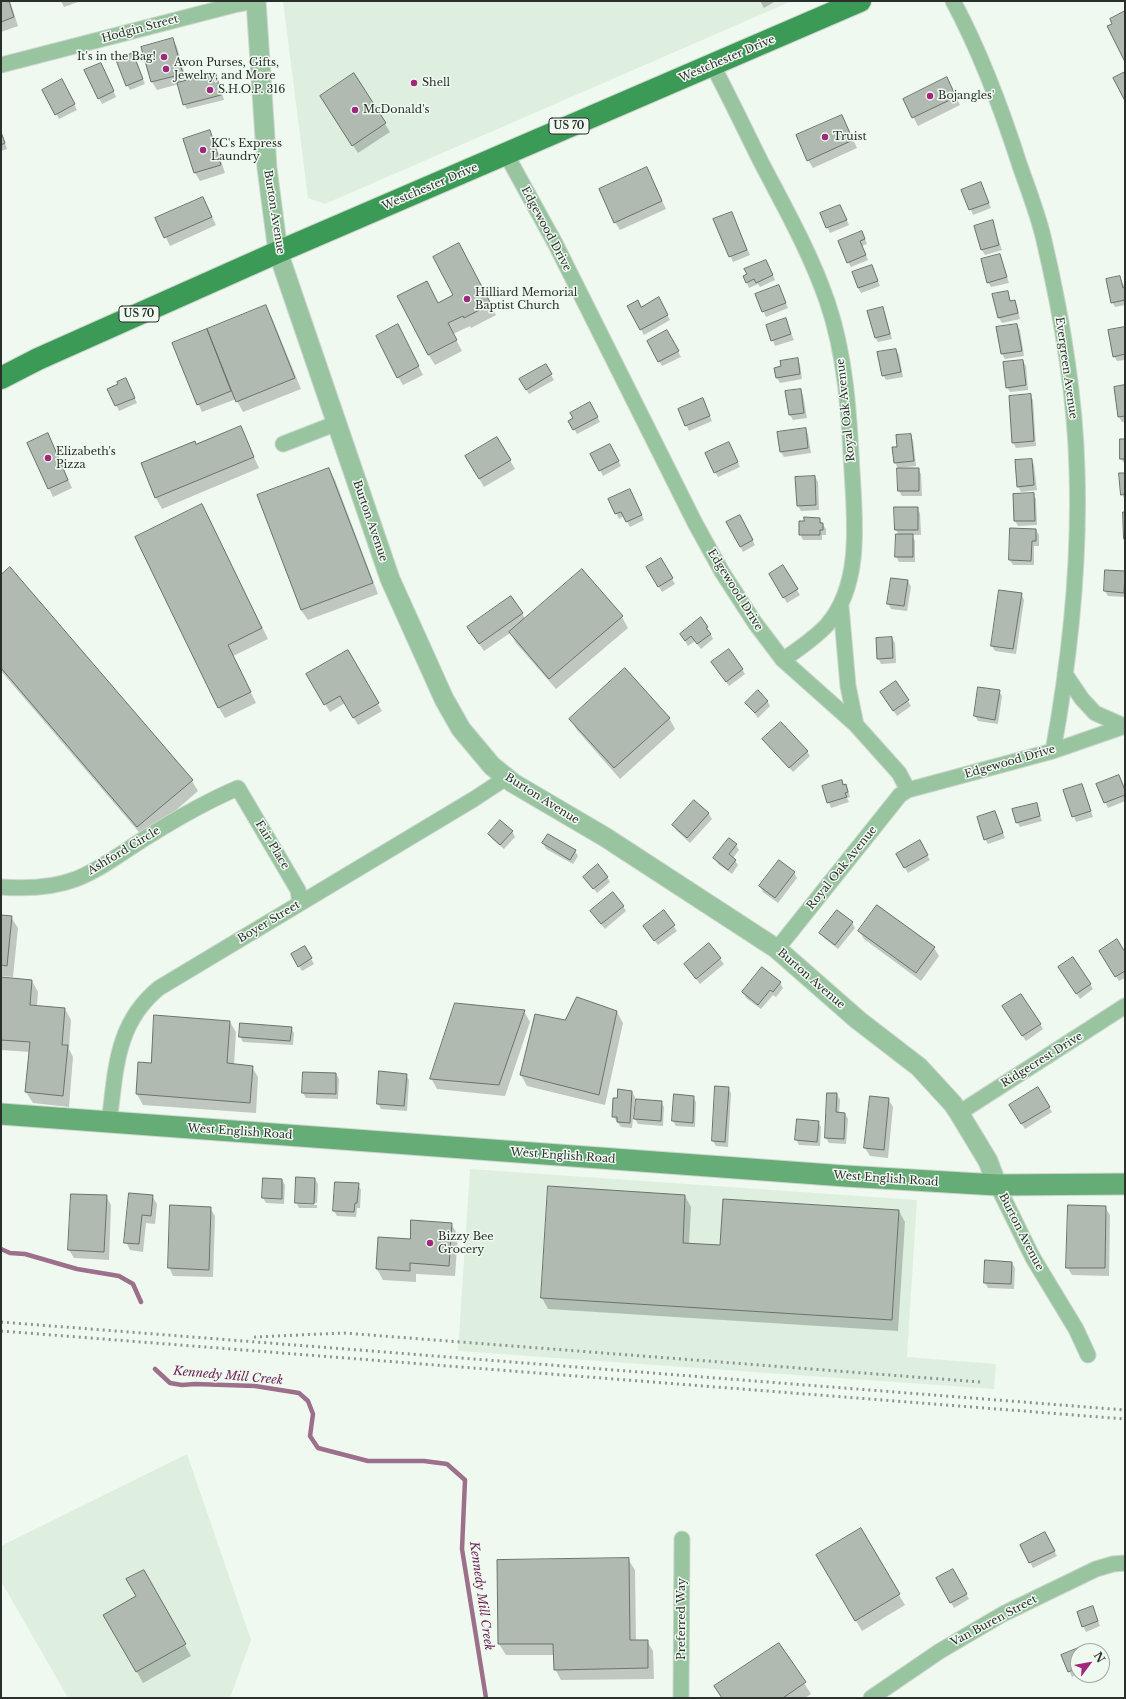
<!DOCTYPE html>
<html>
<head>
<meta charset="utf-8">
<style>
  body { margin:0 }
  #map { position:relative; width:1126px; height:1699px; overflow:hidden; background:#eff9f0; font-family:"Libre Baskerville",serif }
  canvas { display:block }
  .frame { position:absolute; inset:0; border:2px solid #2b2f2c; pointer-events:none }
  .north { position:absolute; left:1070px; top:1643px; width:40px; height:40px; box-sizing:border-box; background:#eff9f0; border:1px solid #a1a8a2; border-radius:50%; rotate:58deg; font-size:11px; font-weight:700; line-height:16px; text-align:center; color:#2b2f2c }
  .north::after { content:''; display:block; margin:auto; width:14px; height:18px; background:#a1277d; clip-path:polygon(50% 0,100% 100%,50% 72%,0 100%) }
</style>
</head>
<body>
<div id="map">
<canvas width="1126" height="1699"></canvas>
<div class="frame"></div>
<div class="north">N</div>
</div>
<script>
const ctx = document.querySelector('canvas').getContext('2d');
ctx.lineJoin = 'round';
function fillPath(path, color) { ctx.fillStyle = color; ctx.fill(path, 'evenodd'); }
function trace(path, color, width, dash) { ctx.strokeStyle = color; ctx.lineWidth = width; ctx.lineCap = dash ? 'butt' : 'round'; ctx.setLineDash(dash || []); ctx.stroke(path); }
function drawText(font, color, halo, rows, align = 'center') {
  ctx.font = font + ' "Libre Baskerville",serif'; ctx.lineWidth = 3; ctx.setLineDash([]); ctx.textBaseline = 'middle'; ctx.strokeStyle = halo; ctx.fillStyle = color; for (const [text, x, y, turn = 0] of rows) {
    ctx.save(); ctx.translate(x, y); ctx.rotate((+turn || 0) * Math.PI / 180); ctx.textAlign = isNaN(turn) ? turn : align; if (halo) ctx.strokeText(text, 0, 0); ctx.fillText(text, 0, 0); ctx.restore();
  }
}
fillPath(new Path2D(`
  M283 1H792L325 204 308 198Z
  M470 1169 917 1200 907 1357 996 1364 994 1389 458 1351Z
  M187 1454 251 1640 230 1698H68L1 1581V1546Z`), '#deefe0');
fillPath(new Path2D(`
  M1 1H10L18 26 1 32Z
  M61 1H81L64 7Z
  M760 1H776L764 8Z
  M173 39 177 47 187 82 215 75 218 80 224 100 187 109 184 104 179 84 157 90 152 82Z
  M135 60 145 84 130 90 127 85Z
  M103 69 116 97 102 104 86 71Z
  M354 75 390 132 358 153 325 104Z
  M62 81 77 110 59 119 44 90Z
  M951 86 960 105 918 126 904 99Z
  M846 124 857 148 813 168 808 160Z
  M1 131 7 149 1 151Z
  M209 132 214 140 225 173 200 181 195 173 184 140Z
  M647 168 666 209 620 230 615 222Z
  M983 189 991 208 973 215 963 190Z
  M203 198 216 225 170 246 157 218Z
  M840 206 849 225 830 233 821 214Z
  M734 218 750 255 733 262 715 220Z
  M992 222 1002 250 985 255 982 250Z
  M862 232 867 244 862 246 868 260 851 267 848 262Z
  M465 255 496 315 471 328 470 326 453 334 462 351 435 365 428 354 438 304 454 296Z
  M1000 255 1009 283 991 287 988 282Z
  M769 266 775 280 760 287 758 284 749 288 747 283Z
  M872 266 880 286 861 293 858 288Z
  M1120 277 1125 288V305L1115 307 1112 302Z
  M781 291 788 308 766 317 756 295Z
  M1007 292 1011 301H1014L1017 306 1020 319 1002 323 999 318 994 295Z
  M658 299 670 320 644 335 629 307 641 308Z
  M266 307 272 318 301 389 243 412 236 399 202 412 173 344Z
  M882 308 885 313 892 339 878 342 875 337Z
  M785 320 794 340 775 346 767 326Z
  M1017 325 1020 330 1024 356 1005 359 1002 354Z
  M1125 328V360L1117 361 1114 356Z
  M667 331 681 357 662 366 648 341Z
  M402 334 423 375 403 385 398 377Z
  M896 350 899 355 903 377 886 380 883 375Z
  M797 359 800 364 802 379 780 383 777 378Z
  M1023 361 1026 366 1028 390 1010 392 1007 387Z
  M545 365 554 380 529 394 521 380Z
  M126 379 137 403 119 411 109 389 119 385Z
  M1125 386V422H1122L1119 417 1115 388Z
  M800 390 803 395 807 418 793 420 790 415Z
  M1030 395 1033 400 1036 446 1016 448 1013 442Z
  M590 403 600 422 577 434 570 421Z
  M705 405 712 421 689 431 679 410Z
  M240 427 259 468 162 509 156 498 142 464 196 445Z
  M805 429 808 434 811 453 784 457 781 452Z
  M910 435 913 440 916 466 898 468 895 463 898 448Z
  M497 438 515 469 484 487 466 456Z
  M1121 440H1125V464L1121 459Z
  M52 442 72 488 53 497 28 443Z
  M731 448 740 467 718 477 715 472Z
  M613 450 621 466 603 476 600 470Z
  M1032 460 1034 465 1037 490 1021 492 1018 486Z
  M329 469 335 480 378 594 308 620 301 610Z
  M898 469H918L921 474 922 496H902L899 491Z
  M1125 474V500L1122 494Z
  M815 477 818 482 819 510 801 511 798 506 796 478Z
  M1033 494 1036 499 1037 525 1018 526 1015 521Z
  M632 495 644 520 630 527 624 516 619 519 609 499Z
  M202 506 268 639 233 656 256 703 225 718 219 708Z
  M917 508 920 513 921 535H912L915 541V562H899L896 556 899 535 896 530Z
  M739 516 755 545 743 552 728 522Z
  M819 519 826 529V535H822V540H803L800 534Z
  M1036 530 1039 535V546H1034V565H1013L1010 560Z
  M661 559 675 584 662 592 647 567Z
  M783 567 800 595 787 603 770 575Z
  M1106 571 1125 572V597L1108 596 1105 591Z
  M1 577 192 781 198 791 144 838 1 671Z
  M908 581 911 587 907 611 891 609 888 603Z
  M1021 594 1024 600 1016 654 995 651 992 646Z
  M522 613 525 619 622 617 628 628 556 689 516 643 510 633 484 651 473 635Z
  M707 627 713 639 701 649 695 641 688 646 684 639Z
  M892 638 895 643 896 663 881 664 878 658Z
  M347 651 382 711 358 725 345 703 330 712 307 674Z
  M716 667 742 669 745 674 729 686Z
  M896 683 911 706 897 716 885 698Z
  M999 691 1002 696 998 724 978 721 975 716Z
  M767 701 770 706 758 718 747 703Z
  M669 718 675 729 620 779 577 730 570 719Z
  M764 739 807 751 810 756 793 772Z
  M842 781 848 790 850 797 847 798 849 802 831 808 823 787Z
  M1121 782 1125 790V801L1108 808 1098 785Z
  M1082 786 1093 817 1076 822 1065 791Z
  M694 801 709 814 712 819 690 843 676 830 673 825Z
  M1036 804 1042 821 1020 827 1017 822Z
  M995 812 1005 838 988 844 985 839Z
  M512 831 515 837 504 849 492 839 489 834Z
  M729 839 736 845 739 850 733 858 738 865 732 874 718 864 715 858Z
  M919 842 930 860 908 873 897 854Z
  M543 843 575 851 578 856 573 864 546 849Z
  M779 862 794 873 797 878 778 903 763 892 760 886Z
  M607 877 610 882 597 893 588 882Z
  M623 906 626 911 605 929 594 916Z
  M664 912 677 931 658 945 647 931Z
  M1 916 11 917 18 928 13 977 1 976Z
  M852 923 855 928 838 949 824 938 821 933Z
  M859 931 934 948 939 956 921 981 864 939Z
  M709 945 724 964 700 984 685 965Z
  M304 947 314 964 302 971 292 954Z
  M1125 953V978L1119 981 1103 957Z
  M1073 958 1093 989 1080 999 1063 972Z
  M1 978 32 981 38 992 37 1006 65 1009 71 1020 69 1049 73 1057 69 1107 33 1103 26 1092 30 1052 1 1050Z
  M780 983 783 988 776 997 773 995 761 1009 746 998 743 992Z
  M524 1011 530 1022 505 1096 437 1089 431 1078Z
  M617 1012 623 1023 605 1105 527 1086 521 1075 536 1015 566 1021Z
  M1006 1012 1040 1024 1043 1029 1026 1041Z
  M230 1022 236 1032 234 1065 252 1067 258 1077 256 1113 143 1105 137 1094 152 1064Z
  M291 1028 294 1033 293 1045 243 1042 240 1036Z
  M336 1074 339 1079 338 1099 306 1098 303 1093Z
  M406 1075 409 1080 407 1111 381 1109 378 1103Z
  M728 1088 731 1093 728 1147 716 1146 713 1141Z
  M1038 1088 1052 1112 1025 1129 1010 1105Z
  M632 1092 635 1097 632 1128 621 1127 613 1116Z
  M837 1094 840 1100 839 1113 845 1114 848 1119 846 1144 829 1143 826 1138Z
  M675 1095 693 1097 696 1102 695 1127 676 1126 673 1121Z
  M888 1099 893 1107 888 1158 870 1156 865 1148Z
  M661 1102 664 1107 663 1126 638 1124 635 1119Z
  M818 1122 821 1127 820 1146 799 1145 796 1139Z
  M315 1179 318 1184 317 1203 297 1202V1204L317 1205V1208H299L296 1202Z
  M282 1180 285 1185 284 1204 266 1203 263 1198Z
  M358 1184 361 1190 360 1208H357L356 1217 337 1216 334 1211Z
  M72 1195 106 1196 111 1205 109 1260 74 1258 69 1250Z
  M152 1196 157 1204 155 1224 146 1223 143 1252 130 1250 126 1242Z
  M685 1196 691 1207 689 1244 721 1246 899 1211 905 1222 898 1331 548 1309 542 1298Z
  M1105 1207 1110 1215 1109 1276 1072 1275 1067 1267Z
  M210 1208 215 1216 213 1277 173 1276 169 1267Z
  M451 1224 458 1235 455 1276 416 1274V1282L383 1280 377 1269 411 1240Z
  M1012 1263 1015 1268 1014 1289 988 1288 985 1283Z
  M860 1530 905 1605 862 1631 817 1555Z
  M1045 1534 1057 1556 1033 1568 1021 1545Z
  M628 1559 635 1570 636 1641H647L653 1651 654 1679 561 1680 555 1669V1655H506L499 1644 498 1561Z
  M953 1570 969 1599 954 1608 938 1578Z
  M144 1571 191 1656 143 1683 105 1615 137 1597Z
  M1093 1607 1100 1626 1086 1632 1083 1626Z
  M779 1644 811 1694 805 1698H723Z
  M1080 1648 1082 1651H1078V1674L1072 1677 1062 1655Z`), '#0003');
trace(new Path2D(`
  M1 1249 10 1253 25 1254 77 1269 119 1276 133 1284 141 1302
  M155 1369 170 1383 182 1385 195 1384 255 1386 299 1393 308 1401 313 1414 310 1436 318 1448 368 1461H424L447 1464 465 1480 462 1549 486 1698`), '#9c6f8a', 4.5);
const building = new Path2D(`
  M1 1H9L14 17 1 22Z
  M1125 11V62L1107 26 1112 24 1110 19Z
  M173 38 183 74 151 82 141 47Z
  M133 53 143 79 126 86 116 60Z
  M101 63 114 91 98 99 84 70Z
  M1125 72V101L1113 78Z
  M216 73 221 95 183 105 177 83Z
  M354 73 386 123 352 146 320 96Z
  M947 77 956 97 912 118 903 99Z
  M62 79 75 104 55 115 42 90Z
  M842 115 853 140 807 161 796 135Z
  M210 130 221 165 194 173 183 139Z
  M1 132 5 143 1 145Z
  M647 167 662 201 614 223 599 189Z
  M981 182 989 203 969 210 961 190Z
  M203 197 212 217 164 238 155 218Z
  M840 205 847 220 826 228 820 213Z
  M732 212 747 250 729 257 713 219Z
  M993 220 999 245 981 250 974 226Z
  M862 231 865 239 860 241 866 255 847 263 838 241Z
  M459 243 491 304 464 318 463 316 448 323 457 340 428 355 397 296 427 281 438 303 453 295 433 257Z
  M1000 254 1007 277 987 283 981 259Z
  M766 260 773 275 756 283 754 279 746 283 743 276 747 274 744 269Z
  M872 265 878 281 858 288 852 272Z
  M1120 276 1123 288 1125 287V300L1111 303 1106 279Z
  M779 285 786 303 762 312 755 294Z
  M1008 291 1010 301 1015 300 1018 313 998 318 992 294Z
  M659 297 668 315 640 330 627 306 638 300 641 307Z
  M266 305 295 378 236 402 207 329Z
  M883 307 890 334 875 338 867 311Z
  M786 318 791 334 771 341 766 325Z
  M398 324 419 366 397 378 376 336Z
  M1017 324 1022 351 1001 354 996 327Z
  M1125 327V354L1113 357 1108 330Z
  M207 329 231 391 197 405 172 343Z
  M667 330 679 351 658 362 647 341Z
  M896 349 901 372 882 376 877 352Z
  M798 358 800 374 776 378 774 368 781 366 780 361Z
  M1023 360 1026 385 1006 388 1003 362Z
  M546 364 552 374 526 390 519 379Z
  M126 378 135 398 115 406 107 389 118 384 117 382Z
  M1125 385V416L1118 417 1114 387Z
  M801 389 804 413 789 415 785 391Z
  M1031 394 1034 441 1012 443 1009 396Z
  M703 398 710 416 685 426 678 409Z
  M590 402 598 417 573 430 568 421 573 418 570 413Z
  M241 426 254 457 155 498 141 463 195 441 196 444Z
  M806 428 808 448 780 452 777 432Z
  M48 433 68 480 48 489 27 443Z
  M911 434 914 461 894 463 892 447H897L896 435Z
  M497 437 511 460 479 479 465 456Z
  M1120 439H1125V459H1120Z
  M729 442 738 462 714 473 705 453Z
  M610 444 619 461 599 471 590 454Z
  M1032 459 1034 485 1017 487 1015 460Z
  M329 468 373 583 301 610 257 495Z
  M897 468H919V491H898Z
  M1119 473H1125V494L1121 495Z
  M815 476 816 505 797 506 795 477Z
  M630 489 642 515 626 522 621 512 615 514 608 499Z
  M1034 493 1035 521H1014L1013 494Z
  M202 504 262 628 228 645 251 692 218 708 135 537Z
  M894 507H918V530H895Z
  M1123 512H1125V539H1124Z
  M740 515 753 540 740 547 726 522Z
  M804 517 820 518V523H823V530H820V535H799V521H804Z
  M1010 528 1036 529V541H1032L1031 561 1009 560Z
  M896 534H913V557H895Z
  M661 558 673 578 658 587 646 567Z
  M783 565 798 589 783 598 769 574Z
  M10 567 193 780 137 827 1 668V575Z
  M582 569 623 616 549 679 509 632Z
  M1105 570 1125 571 1124 593 1104 591Z
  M891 578 908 580 904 606 887 604Z
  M999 590 1022 593 1013 649 991 646Z
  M511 596 523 613 479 644 467 627Z
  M701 617 708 627 706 628 711 634 697 644 691 636 685 641 680 634Z
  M892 637 893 658 877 659 876 638Z
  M729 649 743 669 726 682 711 662Z
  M348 650 379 703 353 718 340 696 324 705 306 674Z
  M625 668 670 718 614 768 569 719Z
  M896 681 909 700 893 711 880 692Z
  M978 687 1000 690 995 720 974 716Z
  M758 690 768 701 755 713 745 703Z
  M781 722 808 751 789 768 762 739Z
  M1119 775 1125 790V795L1104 803 1096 784Z
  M842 780 843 785 846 784 848 792 845 793 847 797 827 803 822 786Z
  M1082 784 1091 811 1072 817 1063 790Z
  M694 800 709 813 687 838 672 825Z
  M1037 803 1040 816 1016 823 1012 809Z
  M995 811 1003 833 984 840 977 817Z
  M500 820 513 831 500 845 488 834Z
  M548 834 576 850 570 860 542 843Z
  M729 838 737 844 729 854 736 860 728 870 713 858Z
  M920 840 928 855 904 868 896 854Z
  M779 860 795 872 775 898 759 886Z
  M598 864 608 877 593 889 583 877Z
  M613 892 624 906 601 924 590 911Z
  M877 905 935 947 916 973 858 931Z
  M664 910 675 925 654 941 643 926Z
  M837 910 853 922 835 945 819 933Z
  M1 915 12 916 7 966 1 965Z
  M1117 939 1125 952V971L1115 977 1099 951Z
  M709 943 721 958 696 979 684 964Z
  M305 946 312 958 298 967 291 954Z
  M1073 957 1091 984 1076 994 1058 967Z
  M762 967 781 982 773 992 770 990 758 1005 742 992Z
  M1 977 32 980 30 1005 65 1008 62 1045H68L63 1096 25 1092 30 1042 1 1040Z
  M1021 994 1041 1024 1022 1036 1002 1006Z
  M577 997 617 1011 599 1095 520 1075 535 1014 565 1020Z
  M455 1003 525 1010 499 1085 430 1079Z
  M154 1015 230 1021 227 1063 253 1066 250 1103 136 1094 138 1062 151 1063Z
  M240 1023 292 1027 290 1041 239 1037Z
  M379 1071 407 1074 404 1106 377 1104Z
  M303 1072 336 1073V1094L302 1093Z
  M715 1086 729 1087 725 1142 712 1141Z
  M1038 1087 1050 1107 1021 1124 1009 1105Z
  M618 1089 632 1091 630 1123 617 1122V1117H612L613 1098H617Z
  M827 1093H837L836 1112 845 1113 844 1139 825 1138Z
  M674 1094 694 1096 693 1123 672 1121Z
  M870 1096 889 1098 884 1150 864 1148Z
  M636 1099 662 1101 661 1121 634 1119Z
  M797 1119 819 1121 817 1142 795 1140Z
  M296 1177 315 1178 314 1204 295 1203Z
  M263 1178 282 1179V1199L262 1198Z
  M335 1182 359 1183 357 1203H355L354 1212 333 1211Z
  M548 1186 685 1195 683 1243 720 1245 723 1199 899 1210 892 1320 541 1298Z
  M129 1193 153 1195 151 1216 142 1215 139 1244 124 1243Z
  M71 1194 107 1195 104 1252 68 1250Z
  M170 1205 211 1207 209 1270 168 1268Z
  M1068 1205 1106 1206 1105 1268H1066Z
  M411 1220 452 1223 449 1266 410 1263V1271L376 1269 378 1237 410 1239Z
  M985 1260 1012 1262 1011 1284 984 1283Z
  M861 1528 900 1594 855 1621 816 1555Z
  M1045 1532 1055 1551 1029 1563 1020 1545Z
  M629 1558 630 1640H648V1668L554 1670 553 1644H498L497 1560Z
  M953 1569 967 1594 950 1603 936 1578Z
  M144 1570 186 1644 136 1672 103 1615 136 1596 126 1579Z
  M1093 1606 1098 1621 1082 1627 1077 1612Z
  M779 1643 806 1682 783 1698H722L714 1686Z
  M1081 1647 1082 1651H1078V1668L1068 1672 1061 1655Z`);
fillPath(building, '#b0bab1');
trace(building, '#6a736b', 1);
const minor = new Path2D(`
  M953 1C981 53 1002 110 1020 166 1028 189 1037 212 1043 236 1061 312 1075 391 1077 470 1080 564 1070 658 1053 751
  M1 65 234 5 255 1
  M713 66C730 98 745 130 761 162 785 208 810 252 827 301 846 356 849 414 852 471 855 521 862 585 827 625 814 639 798 649 783 660
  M506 154 555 243 695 523 722 572 755 623 783 660 856 725 899 773 908 790
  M283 444 337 423
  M841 606 848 686 856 725
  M1065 674 1082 699 1095 713 1124 726
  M1 887C26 889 52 888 76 879 102 869 124 851 147 837 176 819 207 801 238 788L298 890 300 903
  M777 949 900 795 908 790 1053 751 1125 726
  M959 1113 1125 1006
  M109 1123C116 1071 115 1024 159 988L474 799 506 778
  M997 1185 1033 1258 1076 1329 1088 1355
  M681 1698 682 1539
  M871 1698 940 1651 1003 1614 1096 1569 1113 1564 1125 1563`);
const tertiary = new Path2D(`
  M256 1 267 168 278 252 390 579 444 699 461 729 492 766 513 783 605 837 777 949 858 1020 919 1067 953 1104 959 1113 988 1161 997 1185`);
const secondary = new Path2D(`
  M1 1114 845 1176 997 1185 1125 1184`);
const primary = new Path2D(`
  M1 378 38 359 278 252 860 1`);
trace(minor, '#ccd5cd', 17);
trace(tertiary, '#ccd5cd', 21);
trace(secondary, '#ccd5cd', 23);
trace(primary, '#ccd5cd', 24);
trace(minor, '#98c5a0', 15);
trace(tertiary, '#98c5a0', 19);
trace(secondary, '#65ac76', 21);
trace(primary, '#3b9a56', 22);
trace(new Path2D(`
  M1 1322 1125 1410
  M1 1331 1125 1419
  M254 1337 344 1333 980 1382`), '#8e958f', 3, [2, 4]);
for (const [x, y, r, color] of [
  [164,57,4,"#a1277d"],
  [166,69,4,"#a1277d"],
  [414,83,4,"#a1277d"],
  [210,90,4,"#a1277d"],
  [930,96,4,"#a1277d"],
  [355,110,4,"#a1277d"],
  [825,137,4,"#a1277d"],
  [203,150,4,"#a1277d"],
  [467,299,4,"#a1277d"],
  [48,458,4,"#a1277d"],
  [430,1243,4,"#a1277d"]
]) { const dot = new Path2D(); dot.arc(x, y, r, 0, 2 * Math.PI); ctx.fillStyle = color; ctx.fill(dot); trace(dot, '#eff9f0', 1.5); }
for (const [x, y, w] of [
  [569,126,40],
  [139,314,40]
]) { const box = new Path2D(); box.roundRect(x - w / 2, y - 8, w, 16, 3); ctx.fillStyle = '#eff9f0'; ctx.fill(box); trace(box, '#2b2f2c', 1); }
drawText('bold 10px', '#2b2f2c', null, [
  ["US 70",569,126],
  ["US 70",139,314]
]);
drawText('11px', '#2b2f2c', '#eff9f0', [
  ["Hodgin Street",140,29,-15],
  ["Westchester Drive",727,59,-23],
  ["Westchester Drive",430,187,-23],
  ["Burton Avenue",274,212,81],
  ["Edgewood Drive",546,229,62],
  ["Evergreen Avenue",1066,368,82],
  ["Royal Oak Avenue",846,410,-96],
  ["Burton Avenue",370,521,71],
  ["Edgewood Drive",735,590,58],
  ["Edgewood Drive",1010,762,-16],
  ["Burton Avenue",542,799,32],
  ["Fair Place",272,845,59],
  ["Ashford Circle",124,851,-31],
  ["Royal Oak Avenue",842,868,-51],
  ["Boyer Street",269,922,-31],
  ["Burton Avenue",811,979,41],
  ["Ridgecrest Drive",1042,1060,-32],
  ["West English Road",240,1132,4],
  ["West English Road",563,1156,4],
  ["West English Road",886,1179,4],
  ["Burton Avenue",1021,1232,63],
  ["Preferred Way",682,1619,-90],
  ["Van Buren Street",994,1621,-28]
]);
drawText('11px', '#2b2f2c', '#eff9f0', [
  ["It's in the Bag!",156,57,"right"],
  ["Avon Purses, Gifts,",174,63],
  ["Jewelry, and More",174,76],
  ["Shell",422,83],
  ["S.H.O.P. 316",218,90],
  ["Bojangles'",938,96],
  ["McDonald's",363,110],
  ["Truist",833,137],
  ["KC's Express",211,144],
  ["Laundry",211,157],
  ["Hilliard Memorial",475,293],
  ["Baptist Church",475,306],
  ["Elizabeth's",56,452],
  ["Pizza",56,465],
  ["Bizzy Bee",438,1237],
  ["Grocery",438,1250]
], 'left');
drawText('italic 12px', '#6a1b52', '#eff9f0', [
  ["Kennedy Mill Creek",228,1376,5],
  ["Kennedy Mill Creek",481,1596,82]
]);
</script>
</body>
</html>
